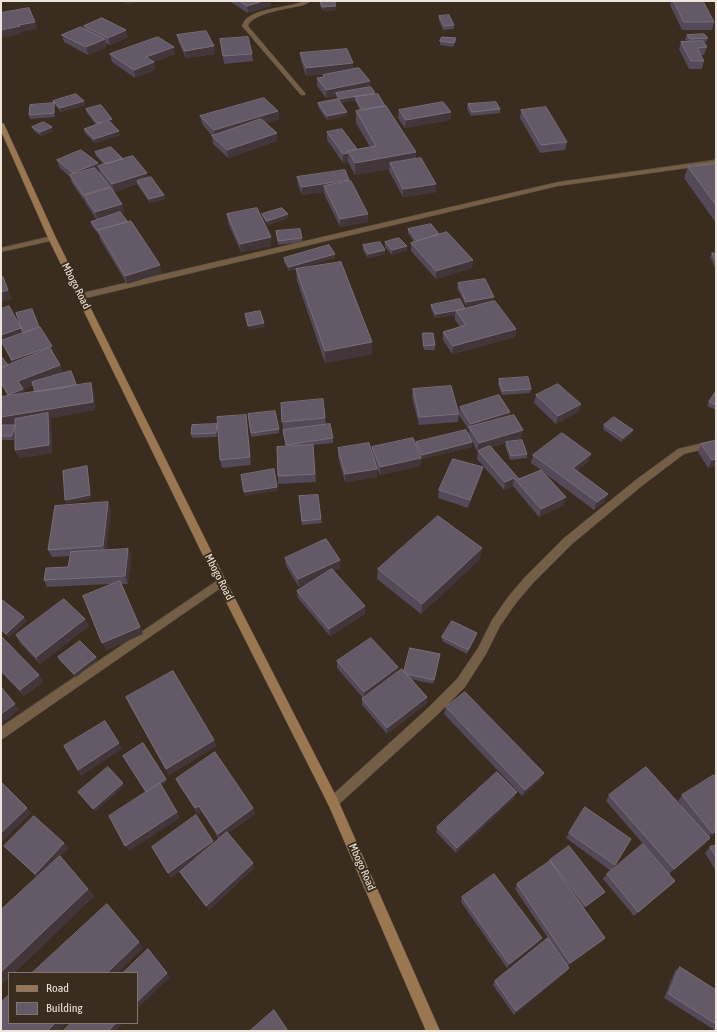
<!DOCTYPE html>
<html>
<head>
<meta charset="utf-8">
<style>
  body { margin:0 }
  #map { position:relative; width:717px; height:1032px; overflow:hidden; background:#3a2c1e; font-family:"Asap Condensed",sans-serif }
  canvas { display:block }
  .frame { position:absolute; inset:0; border:2px solid #ede4db; pointer-events:none }
  .legend { position:absolute; left:8px; top:972px; width:130px; height:52px; box-sizing:border-box; background:#3a2c1e; border:1px solid #82766a; margin:0; padding:5px 7px; list-style:none; font-size:12px; color:#ede4db }
  .legend li { display:flex; align-items:center; gap:8px; height:20px }
  .legend b { width:20px; border:1px solid #82766a }
</style>
</head>
<body>
<div id="map">
<canvas width="717" height="1032"></canvas>
<div class="frame"></div>
<ul class="legend">
<li><b style="height:5px;background:#9a7750"></b>Road</li>
<li><b style="height:11px;background:#635967"></b>Building</li>
</ul>
</div>
<script>
const ctx = document.querySelector('canvas').getContext('2d');
ctx.lineJoin = 'round';
function trace(path, color, width, dash) { ctx.strokeStyle = color; ctx.lineWidth = width; ctx.lineCap = dash ? 'butt' : 'round'; ctx.setLineDash(dash || []); ctx.stroke(path); }
function fillPath(path, color) { ctx.fillStyle = color; ctx.fill(path, 'evenodd'); }
function drawText(font, color, halo, rows, align = 'center') {
  ctx.font = font + ' "Asap Condensed",sans-serif'; ctx.lineWidth = 4; ctx.setLineDash([]); ctx.textBaseline = 'middle'; ctx.strokeStyle = halo; ctx.fillStyle = color; for (const [text, x, y, turn = 0] of rows) {
    ctx.save(); ctx.translate(x, y); ctx.rotate((+turn || 0) * Math.PI / 180); ctx.textAlign = isNaN(turn) ? turn : align; if (halo) ctx.strokeText(text, 0, 0); ctx.fillText(text, 0, 0); ctx.restore();
  }
}
const street = new Path2D(`
  M304 1H311L304 5C292 8 251 13 248 26L305 93V95H301L242 26C247 7 288 9 304 1Z
  M716 160V164L558 186 82 299 78 296 82 293 558 182Z
  M52 236 56 238 55 240 1 252V248Z
  M716 440V446L684 454 643 485 572 544 533 583 516 603 500 626 486 654 465 687 436 716 337 806 333 808 329 806 327 802 329 798 428 708 457 679 478 648 492 620 508 597 525 577 564 538 637 479 678 449Z
  M221 578 225 579 226 582 225 585 1 740V727Z`);
const secondary = new Path2D(`
  M1 122 4 124 56 238 225 579 337 798 440 1031H426L329 806 216 582 48 238 1 131Z`);
trace(street, '#57493c', 1);
trace(secondary, '#57493c', 1);
fillPath(street, '#745e46');
fillPath(secondary, '#9a7750');
fillPath(new Path2D(`
  M232 1H271V6L248 13 232 3Z
  M671 1H703L714 22 712 30H682L670 5Z
  M320 2H336V10L324 11 320 6Z
  M439 16 454 25V29L443 30 439 20Z
  M84 26 128 37 110 45 106 43V47L88 55 64 42 62 35 85 29Z
  M177 35 214 46 215 54 186 58 179 43Z
  M687 35 708 38 706 42H704L707 47 704 55H701L704 61 702 69H689L679 49 681 42 687 41 685 39Z
  M456 38V42L453 47 440 45V41Z
  M220 39 252 54 253 61 224 64Z
  M300 53 353 63V69L370 87 385 107 416 152V159L436 192 403 197 389 171V169L355 175 348 162 343 163 327 140V132L357 149 370 147 356 123V111H360L355 100 341 103 347 112V116L327 120 318 107V103L337 99 336 96 326 98 317 86V78L323 77V75L331 73 306 76 301 61Z
  M110 54H175L154 62 155 70 135 78 112 62Z
  M53 101H84L85 105 61 112 55 105Z
  M54 103 55 107V117L30 119 29 115Z
  M468 104 500 109V113L471 116 467 109Z
  M86 109 113 124H112L120 135 95 143 85 133 84 129 96 125 87 113Z
  M399 110 451 112 450 120 405 128 398 118Z
  M521 110 567 142 565 150 540 153 520 118Z
  M278 111 279 119 266 123 277 141 228 158 213 144 212 136 202 124 200 116Z
  M32 127 53 131 41 136 34 131Z
  M95 152 123 159 148 178 164 195 165 199 150 203 137 184 114 192 122 204 124 212 121 213 162 273 127 284 100 239 99 235 92 226 91 222 97 220 72 183 70 177 60 168 57 160 98 163V166L104 165 96 156Z
  M716 164V223L684 178 688 167Z
  M297 177 349 181 368 214V222L340 227 324 194V192L302 195 298 185Z
  M227 214 271 237V246L241 252 228 223Z
  M262 214H288V218L268 225 263 218Z
  M408 229 439 234 473 260 472 268 436 279 411 251V243L414 242 408 233Z
  M276 231 302 238V242L278 245Z
  M385 242 407 250 392 255 385 247Z
  M363 245 385 254 368 258 363 250Z
  M712 253H716V269L710 257Z
  M335 254V258L289 271 284 262V258Z
  M296 269 372 342V354L325 363 297 281Z
  M458 283 493 301 516 329 515 337 452 354 443 340V332L460 327 455 320V315L435 318 431 309V305L465 309 489 302 466 306 457 288Z
  M1 309 21 328 23 333 39 327 60 365 63 373 77 385 94 391 95 410 50 418 51 421 52 453 19 458 15 450V437L14 440H1V397L8 396 1 384V356L8 365 12 363 3 344 1 345ZM33 385 35 392 25 393 23 389ZM1 419 4 425 15 423V425H1Z
  M423 333 435 345V350H424L422 337Z
  M499 379 531 389 530 393 502 395 498 384Z
  M413 389 459 414 458 422 419 425 412 397Z
  M716 391V410L707 406 709 402Z
  M536 395 581 404 578 412 556 424 534 403Z
  M281 403 325 418 326 425 333 438V443L313 445 316 482 278 484V476L286 447 283 430 291 429 283 430Z
  M460 407 509 416 523 430 521 438 509 442 527 454V458L510 460 505 446 506 443 491 447 519 479 541 470 531 463 533 455 588 462 577 471 605 501 594 510 543 472 564 505 539 517 513 486 504 490 477 459 478 451 480 450 477 451 472 441V447L421 459V458L420 466 380 475 377 469V477L345 482 338 457V448L372 452V447L415 445 416 442 468 435 469 430 459 415Z
  M248 414 279 429V433L251 437Z
  M247 423 251 465 222 468 220 460Z
  M604 425 633 430 632 434 621 442 603 429Z
  M217 428V437L192 438 191 434Z
  M701 444 716 466 708 468 698 452Z
  M481 475 468 508 438 498 439 490Z
  M299 496 321 519 322 523 302 525Z
  M111 510 106 550 128 549 131 556 128 584H121L143 634 106 650 111 584 47 587 44 580 68 567 70 556 52 557 48 550Z
  M285 558 340 560V568L334 571 365 614 330 636 298 598 297 591 317 578 299 587 286 566Z
  M480 559 421 614 377 579 378 569Z
  M1 599 27 621 9 637 1 631Z
  M89 626 40 664 20 643 16 635Z
  M1 636 39 675 43 682 24 696 1 672Z
  M442 637H476L467 654 442 641Z
  M440 654 433 684 411 679 427 697V703L387 734 362 705V699L363 698 337 668V661L398 667 397 672H404Z
  M58 657H96L97 660 76 677 60 661Z
  M126 697 214 740 216 746 169 775 129 704Z
  M446 707 541 779 522 796 444 714Z
  M176 779 253 808 255 814 228 833 253 863 254 868 209 910 183 877 180 872 184 868 171 878 155 852 214 843 219 839 201 811 198 814 179 785Z
  M517 792 515 797 456 853 436 832 437 827Z
  M609 795 683 808 678 801 682 795 716 833 710 837 705 844 669 874 606 801Z
  M569 833 615 865 611 871 566 838Z
  M64 843 68 848 60 856 94 896 14 973H9V978L1 985V910L37 877 4 846Z
  M716 845V871L705 853 710 847Z
  M550 860 603 894 584 908 577 899 605 938 601 942 568 966 569 968 566 972 514 1015 493 985 495 981 548 938 515 889 517 884 549 862Z
  M607 874 675 881 670 886 634 916 603 879Z
  M462 897 539 942 507 968 461 902Z
  M680 967 716 990V1031L664 998 675 971Z`), '#534959');
fillPath(new Path2D(`
  M124 1H142L125 5Z
  M263 1H271V6L248 13 247 6Z
  M334 2H336V10L324 11 323 7Z
  M35 22 38 29 21 32 22 34 1 38V30L19 25Z
  M126 30 128 37 110 45 108 38Z
  M456 38V42L453 47 454 43Z
  M105 39 106 47 88 55 86 47Z
  M214 46 215 54 186 58 185 51Z
  M174 47 175 54 154 62 155 70 135 78 134 70 146 57Z
  M353 63V71L306 76V68Z
  M370 81V89L336 93V96L326 98V90Z
  M375 93V97H355V100L340 103V99Z
  M84 101 85 105 61 112 60 108Z
  M54 103 55 107V117L54 113Z
  M278 111 279 119 215 138 214 130Z
  M347 112V116L327 120V116Z
  M451 112 450 120 405 128 406 120Z
  M112 119 113 124H109L108 120Z
  M52 127 53 131 41 136 40 132Z
  M119 131 120 135 95 143 94 139Z
  M277 133V141L228 158 227 150Z
  M416 152 415 164 390 163 389 169 355 175V163Z
  M348 153V162L343 163V154Z
  M98 163 100 172 76 182 73 173Z
  M147 173 149 181H137V184L114 192 112 184Z
  M349 180V188L324 186V192L302 195V187Z
  M436 184V192L403 197V189Z
  M110 187 112 195 84 196 86 203H85L83 195Z
  M164 195 165 199 150 203 149 199Z
  M122 204 124 212 98 220 95 212Z
  M288 214V218L268 225 267 221Z
  M368 214V222L340 227V219Z
  M271 237V246L241 252 240 244Z
  M407 246V250L392 255V250Z
  M385 250V254L368 258V254Z
  M335 254V258L289 271V267Z
  M473 260 472 268 436 279V271Z
  M160 265 162 273 127 284 125 276Z
  M8 290 12 299 1 302V292Z
  M494 297 493 302 466 306V302Z
  M465 309 456 311 455 315 435 318 436 314Z
  M264 323 265 327 249 330 248 326Z
  M21 328 24 337 1 341 3 344 1 345V335Z
  M516 329 515 337 452 354 453 346Z
  M372 342V354L325 363V351Z
  M52 346 54 355 15 369 12 360Z
  M60 365 63 374 22 389 18 381Z
  M91 383 94 391 95 410 50 418 51 421 52 453 19 458 15 450 48 418 4 425 1 419V427V405Z
  M23 389 27 398 11 403 8 395Z
  M581 404 578 412 556 424 558 416Z
  M510 412 509 421 470 429 471 424Z
  M217 424V437L216 433Z
  M16 425 17 429 14 440 12 436Z
  M523 430 521 438 477 451 479 443Z
  M633 430 632 434 621 442 623 438Z
  M472 442V447L421 459 422 455Z
  M591 454 588 462 571 476 573 468Z
  M421 458 420 466 380 475V467Z
  M716 459V466L708 468 712 460Z
  M87 466 88 470 91 499 66 504 65 500Z
  M483 467 481 475 468 508 470 500Z
  M377 469V477L345 482V474Z
  M514 478 513 486 504 490 505 482Z
  M277 487 278 491 245 496 244 492Z
  M608 494 605 501 594 510 597 502Z
  M566 497 564 505 539 517 541 509Z
  M108 502 111 510 106 553 103 546Z
  M482 548 480 559 421 614 422 604Z
  M128 549 131 556 128 584 125 576Z
  M340 560V568L299 587 298 579Z
  M365 606V614L330 636 329 629Z
  M24 617 27 621 9 637 6 634Z
  M85 619 89 626 40 664 36 657Z
  M140 627 143 634 106 650 102 643Z
  M477 633 476 637 467 654 468 650Z
  M96 657 97 660 76 677 74 674Z
  M398 667 397 674 364 699V692Z
  M39 675 43 682 24 696 20 690Z
  M427 697V703L387 734V728Z
  M15 704 19 710 1 724V714Z
  M214 740 216 746 169 775 166 769Z
  M119 743 122 749 81 776 78 770Z
  M544 773 541 779 522 796 525 790Z
  M166 779 167 782 147 795 146 792Z
  M123 783 124 786 95 812 93 809Z
  M517 792 515 797 456 853 457 848Z
  M199 806 201 811 198 814 195 808Z
  M27 808 31 813 1 843V833Z
  M253 808 255 814 220 839 218 834Z
  M177 812 180 818 129 851 125 846Z
  M716 831V833L707 839 712 833Z
  M710 838 705 844 669 874 674 869Z
  M213 841 215 846 171 878 168 873Z
  M64 843 68 848 39 879 35 874Z
  M253 863 254 868 209 910 206 906Z
  M675 881 670 886 634 916 638 912Z
  M88 889 94 896 14 973H9V978L1 985V972Z
  M605 892 603 894 584 908 586 906Z
  M542 938 539 942 507 968 509 964Z
  M605 938 601 942 567 967 570 963Z
  M139 942 143 948 118 973H107Z
  M569 968 566 972 514 1015 516 1011Z
  M167 973 170 977 137 1009V1002Z
  M55 1023H67L59 1031H47Z
  M116 1023H123L115 1031H108Z`), '#42363b');
const building = new Path2D(`
  M240 1H263L247 6Z
  M328 1H335L336 2H334L336 6 323 7 320 2Z
  M674 1H703L714 22H684Z
  M29 8 35 22 19 25 20 26 1 30V13Z
  M449 15 454 25 444 26 439 16Z
  M102 18 126 30 108 38 84 26Z
  M81 27 105 39 86 47 62 35Z
  M206 31 214 46 185 51 177 35Z
  M704 34 708 38 690 39 687 35Z
  M158 37 174 47 146 57 154 62 134 70 110 54Z
  M248 37 252 54 223 56 220 39Z
  M442 37 456 38 454 43 440 41Z
  M703 41 707 47 697 48 704 61H691L681 42Z
  M347 49 353 63 306 68 300 53Z
  M359 68 370 81 326 90 317 78 324 77 323 75Z
  M371 87 375 93 340 99 336 93Z
  M76 94 84 101 60 108 53 101Z
  M378 94 385 106 362 110 355 97Z
  M264 98 278 111 214 130 200 116Z
  M338 99 347 112 327 116 318 103Z
  M443 102 451 112 406 120 399 110Z
  M496 102 500 109 472 112 468 104Z
  M54 103V113L29 115 30 105Z
  M101 105 112 119 108 120 119 131 94 139 84 129 103 122 97 123 86 109Z
  M386 106 416 152 355 163 348 151 376 146 356 111Z
  M546 107 567 142 541 145 521 110Z
  M261 119 277 133 227 150 212 136Z
  M44 122 52 127 40 132 32 127Z
  M342 129 357 149 348 151V153L343 154 327 132Z
  M111 147 123 159 106 164 95 152Z
  M81 150 98 163 73 173 57 160Z
  M133 156 147 173 112 184 98 166Z
  M421 158 436 184 403 189 390 163Z
  M716 164V205L688 167Z
  M95 168 110 187 83 195 70 175Z
  M345 170 349 180 302 187 297 177Z
  M151 177 164 195 149 199 137 181Z
  M351 181 368 214 340 219 324 186Z
  M111 188 122 204 95 212 84 196Z
  M257 208 271 237 240 244 227 214Z
  M282 208 288 214 267 221 262 214Z
  M120 212 128 222 98 230V231L91 222Z
  M131 221 160 265 125 276 98 230Z
  M431 224 439 234 417 241 408 229Z
  M300 229 302 238 278 241 276 231Z
  M447 232 473 260 436 271 411 243Z
  M399 238 407 246 392 250 385 242Z
  M380 242 385 250 368 254 363 245Z
  M329 245 335 254 289 267 284 258Z
  M712 253H716V261Z
  M341 262 372 342 325 351 296 269Z
  M3 277 8 290 1 292V278Z
  M485 279 494 297 466 302 458 283Z
  M460 299 465 309 436 314 431 305Z
  M495 301 516 329 453 346 443 332 466 325 456 311Z
  M9 306 21 328 1 335V309Z
  M32 309 39 327 23 333 16 313Z
  M260 311 264 323 248 326 245 314Z
  M40 327 52 346 12 360 1 341Z
  M423 333H433L435 345 424 346Z
  M50 348 60 365 18 381 23 389 8 395 1 382V368Z
  M1 356 8 365 1 368Z
  M71 371 76 384 68 387 35 392 32 382Z
  M528 377 531 389 502 391 499 379Z
  M91 383 93 402 1 417V397Z
  M558 384 581 404 558 416 536 395Z
  M451 386 459 414 419 417 413 389Z
  M716 391V405L709 402Z
  M499 395 510 412 471 424 460 407Z
  M323 399 325 418 282 422 281 403Z
  M275 411 279 429 251 433 248 414Z
  M48 413 49 445 15 450V419Z
  M246 415 250 457 220 460 217 417Z
  M514 415 523 430 479 443 469 427Z
  M614 417 633 430 623 438 604 425Z
  M217 424 216 433 191 434 192 425Z
  M330 424 333 438 286 445 283 430Z
  M1 425H15L12 436H1Z
  M466 430 472 442 422 455 416 442Z
  M562 433 591 454 573 468 608 494 597 502 533 455Z
  M413 438 421 458 380 467 372 447Z
  M522 440 527 454 511 456 506 442Z
  M716 441V459L712 460 701 444Z
  M369 443 377 469 345 474 338 448Z
  M313 445 315 474 278 476 277 447Z
  M490 446 519 479 541 470 566 497 541 509 514 478 505 482 478 451Z
  M453 459 483 467 470 500 439 490Z
  M87 466 90 495 65 500 63 471Z
  M274 469 277 487 244 492 241 475Z
  M318 495 321 519 302 521 299 496Z
  M108 502 103 546 48 550 55 506Z
  M438 516 482 548 422 604 378 569Z
  M326 539 340 560 298 579 285 558Z
  M128 549 125 576 44 580 46 568 68 567 71 552Z
  M332 569 365 606 329 629 297 591Z
  M120 581 140 627 102 643 83 596Z
  M1 599 24 617 6 634 1 629Z
  M64 599 85 619 36 657 16 635Z
  M452 621 477 633 468 650 442 637Z
  M1 636 39 675 20 690 1 670Z
  M371 638 398 667 364 692 337 661Z
  M80 641 96 657 74 674 58 657Z
  M410 648 440 654 434 680 407 674 404 672Z
  M402 669 427 697 387 728 362 699Z
  M173 671 214 740 166 769 126 697Z
  M1 687 15 704 1 714Z
  M465 692 544 773 525 790 446 707Z
  M105 721 119 743 78 770 64 746Z
  M143 743 166 779 146 792 123 756Z
  M215 752 253 808 218 834 199 806 195 808 176 779Z
  M108 767 123 783 93 809 78 792Z
  M646 767 710 838 674 869 609 795Z
  M497 772 517 792 457 848 437 827Z
  M714 775 716 777V831L712 833 682 795Z
  M1 782 27 808 1 833Z
  M160 783 177 812 125 846 109 816Z
  M585 807 631 839 615 865 569 833Z
  M196 815 213 841 168 873 152 847Z
  M34 816 64 843 35 874 4 846Z
  M227 832 253 863 206 906 180 872Z
  M643 844 675 881 638 912 607 874Z
  M716 845V857L710 847Z
  M569 846 605 892 586 906 550 860Z
  M60 856 88 889 1 972V910Z
  M550 861 605 938 570 963 517 884Z
  M494 874 542 938 509 964 462 897Z
  M107 904 139 942 107 973H32Z
  M548 938 569 968 516 1011 495 981Z
  M148 949 167 973 137 1002V973H123Z
  M680 967 716 990V1024L669 994Z
  M9 995V1023H55L47 1031H1V1002Z
  M274 1010 288 1031H250Z
  M71 1023H116L108 1031H63Z`);
fillPath(building, '#635967');
trace(building, '#796f79', 1);
drawText('11px', '#ede4db', '#3a2c1e', [
  ["Mbogo Road",76,286,63],
  ["Mbogo Road",219,577,63],
  ["Mbogo Road",362,867,66]
]);
</script>
</body>
</html>
